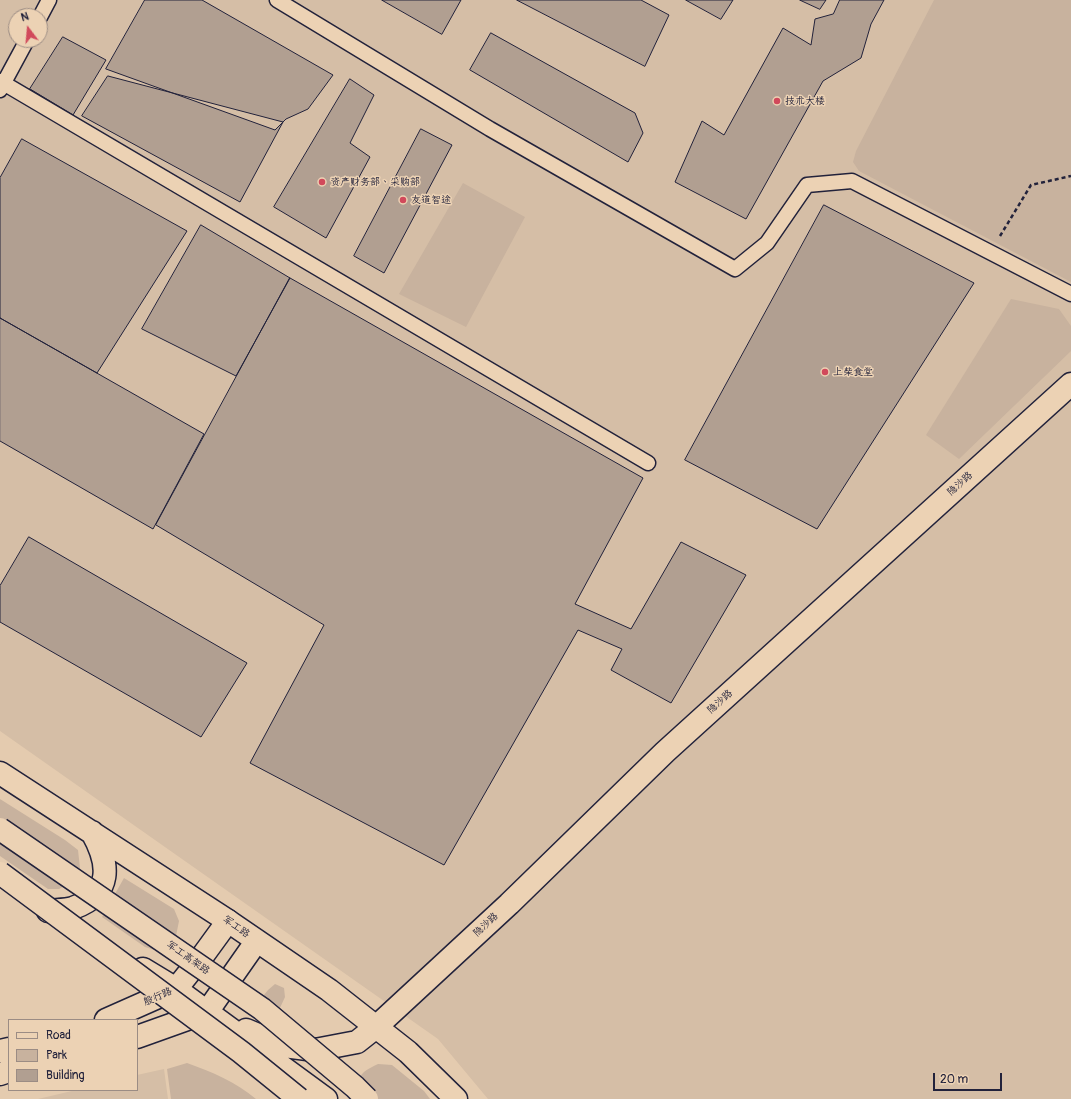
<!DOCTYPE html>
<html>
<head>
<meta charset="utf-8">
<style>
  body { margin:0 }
  #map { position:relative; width:1071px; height:1099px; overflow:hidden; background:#e4cbaf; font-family:Pangolin,sans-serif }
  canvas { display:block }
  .legend { position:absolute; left:8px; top:1019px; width:130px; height:72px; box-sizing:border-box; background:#ecd2b4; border:1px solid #9b8c84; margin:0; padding:5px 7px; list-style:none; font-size:12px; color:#22223b }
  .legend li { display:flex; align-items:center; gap:8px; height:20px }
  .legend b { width:20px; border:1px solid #9b8c84 }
  .north { position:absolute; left:8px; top:8px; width:40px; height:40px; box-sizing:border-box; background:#ecd2b4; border:1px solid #9b8c84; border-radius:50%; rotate:344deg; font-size:11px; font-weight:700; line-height:16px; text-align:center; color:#22223b }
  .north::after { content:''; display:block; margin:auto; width:14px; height:18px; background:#d1495b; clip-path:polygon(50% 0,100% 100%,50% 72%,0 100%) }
  .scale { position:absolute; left:933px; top:1073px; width:69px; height:18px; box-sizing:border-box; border:2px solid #22223b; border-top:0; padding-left:5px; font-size:12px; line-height:14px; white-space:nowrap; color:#22223b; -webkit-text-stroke:3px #ecd2b4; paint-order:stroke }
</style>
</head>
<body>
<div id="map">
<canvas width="1071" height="1099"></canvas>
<ul class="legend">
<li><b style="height:5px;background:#ecd2b4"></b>Road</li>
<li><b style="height:11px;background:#c8b29e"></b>Park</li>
<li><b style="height:11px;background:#b19f91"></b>Building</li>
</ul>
<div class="north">N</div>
<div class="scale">20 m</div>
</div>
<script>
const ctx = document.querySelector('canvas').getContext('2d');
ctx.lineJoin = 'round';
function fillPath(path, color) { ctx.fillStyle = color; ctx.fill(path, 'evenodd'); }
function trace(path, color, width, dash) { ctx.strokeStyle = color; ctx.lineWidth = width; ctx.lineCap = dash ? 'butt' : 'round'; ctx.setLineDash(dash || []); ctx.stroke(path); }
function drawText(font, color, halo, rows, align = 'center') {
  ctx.font = font + ' Pangolin,"LXGW WenKai TC",sans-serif'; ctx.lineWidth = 3; ctx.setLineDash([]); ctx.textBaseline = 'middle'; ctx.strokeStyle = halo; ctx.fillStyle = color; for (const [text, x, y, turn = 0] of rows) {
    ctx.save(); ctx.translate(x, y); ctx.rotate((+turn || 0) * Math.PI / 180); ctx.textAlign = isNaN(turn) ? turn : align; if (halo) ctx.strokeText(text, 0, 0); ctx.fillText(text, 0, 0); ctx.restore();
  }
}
fillPath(new Path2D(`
  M0 0H1071V1099H488L438 1039 0 731ZM16 16H40V40H16Z
  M164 1069 168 1099H38L76 1090H137V1075Z`), '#d5bea6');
fillPath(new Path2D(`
  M934 0H1071V282L859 171 853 162 856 151Z
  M463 183 525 217 466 327 399 294Z
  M1011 299 1059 309 1071 326V351L959 459 926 435Z
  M0 799 65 840 78 850 80 868 71 882 59 889H48L0 856Z
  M124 878 174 909 179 921 176 936 168 944 158 951 145 947 102 917Z
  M275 984 284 988 285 997 279 1010 256 1005 268 990Z
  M187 1063C212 1072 236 1082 256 1099H171L167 1069Z
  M378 1064 392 1065 424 1091 430 1099H357C358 1077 357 1074 378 1064Z`), '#c8b29e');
const building = new Path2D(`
  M145 0H202L333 75 308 109 286 119 275 130 106 69Z
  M382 0H461L442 34Z
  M517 0H641L669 15 645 66Z
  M686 0H733L721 19Z
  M800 0H826L820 9Z
  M840 0H884L871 24 861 58 823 81 746 219 675 182 702 121 724 135 783 28 811 45 815 19 833 14Z
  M491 33 635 113 643 133 628 162 470 70Z
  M63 37 106 60 73 115 30 89Z
  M108 76 283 122 240 202 82 116Z
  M350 79 374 95 350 143 370 157 326 238 274 207Z
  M421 129 452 145 384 273 354 256Z
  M22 139 187 231 97 373 0 318V178Z
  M824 205 974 283 817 529 685 460Z
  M201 225 290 278 236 376 142 329Z
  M290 278 643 478 575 604 631 629 681 542 746 575 671 703 611 670 622 649 578 630 444 865 250 763 324 625 156 525Z
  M0 318 204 434 153 529 0 441Z
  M29 537 247 663 201 737 0 622V586Z`);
fillPath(building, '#b19f91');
trace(building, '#22223b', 1);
const service = new Path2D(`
  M277 0 490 129 735 269 767 243 807 185 852 181 1071 294
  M40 17 49 0
  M0 81 648 463
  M0 90 27 40`);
const minor = new Path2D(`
  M376 1027 509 904 665 752 1071 384`);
const secondary = new Path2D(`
  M106 1020 176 989 204 954 228 921
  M137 1037 207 1012 256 942
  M0 1051 9 1049
  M0 1074 9 1071`);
const primary = new Path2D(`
  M0 773 228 921 329 990 408 1052 456 1099
  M48 911C56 910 66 910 73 908 113 894 110 864 92 832
  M143 969 176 989 326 1099
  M246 1030 284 1046 315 1050 357 1042 376 1027`);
trace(service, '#22223b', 17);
trace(minor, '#22223b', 25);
trace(secondary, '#22223b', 25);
trace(primary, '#22223b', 25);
trace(new Path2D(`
  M1000 236 1031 185 1071 176`), '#22223b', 2.5, [4, 3]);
trace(service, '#ecd2b4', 14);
trace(minor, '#ecd2b4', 22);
trace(secondary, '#ecd2b4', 22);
trace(primary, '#ecd2b4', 22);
const trunkBridge = new Path2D(`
  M0 829 262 1009 355 1087 367 1099
  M0 873 241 1052 299 1099`);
trace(trunkBridge, '#22223b', 25, []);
trace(trunkBridge, '#ecd2b4', 22);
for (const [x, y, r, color] of [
  [777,101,4,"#d1495b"],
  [322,182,4,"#d1495b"],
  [403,200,4,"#d1495b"],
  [825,372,4,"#d1495b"]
]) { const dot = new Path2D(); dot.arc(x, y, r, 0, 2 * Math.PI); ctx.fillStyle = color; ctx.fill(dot); trace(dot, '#ecd2b4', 1.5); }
drawText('10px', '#22223b', '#ecd2b4', [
  ["技术大楼",785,101],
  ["资产财务部、采购部",330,182],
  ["友道智途",411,200],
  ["上柴食堂",833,372]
], 'left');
drawText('10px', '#22223b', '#ecd2b4', [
  ["隐沙路",960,484,-42],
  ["隐沙路",720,702,-42],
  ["隐沙路",486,925,-43],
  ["军工路",236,927,35],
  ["军工高架路",188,958,35],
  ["殷行路",158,997,-24]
]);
</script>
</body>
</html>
